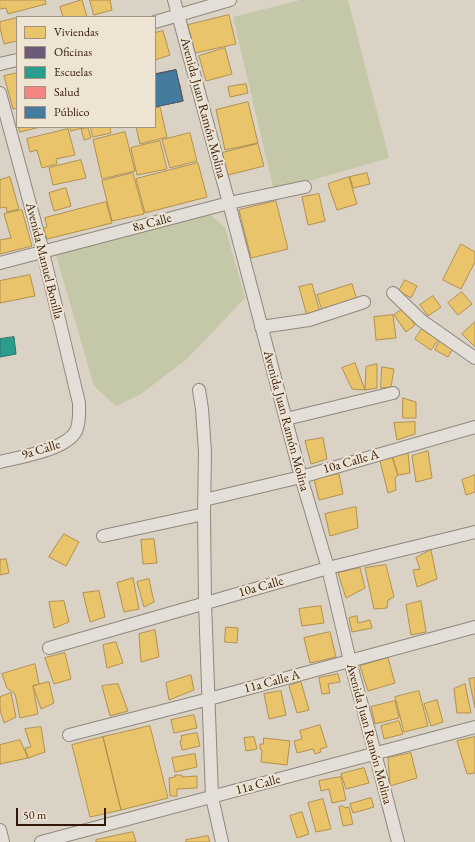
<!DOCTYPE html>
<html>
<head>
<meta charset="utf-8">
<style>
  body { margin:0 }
  #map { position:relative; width:475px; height:842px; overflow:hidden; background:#dad2c4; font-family:"EB Garamond",serif }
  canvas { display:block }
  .legend { position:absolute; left:16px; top:16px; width:140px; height:112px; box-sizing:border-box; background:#ede4d3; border:1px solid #a39282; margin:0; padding:5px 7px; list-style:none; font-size:12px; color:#331708 }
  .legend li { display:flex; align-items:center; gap:8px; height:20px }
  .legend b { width:20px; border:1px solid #a39282 }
  .scale { position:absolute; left:16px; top:808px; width:90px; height:18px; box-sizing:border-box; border:2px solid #331708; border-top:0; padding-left:5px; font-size:12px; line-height:14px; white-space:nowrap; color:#331708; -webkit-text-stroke:3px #ede4d3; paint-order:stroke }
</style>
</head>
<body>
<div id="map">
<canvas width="475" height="842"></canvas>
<ul class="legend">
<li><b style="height:11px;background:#e9c46a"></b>Viviendas</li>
<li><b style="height:11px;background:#6d597a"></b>Oficinas</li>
<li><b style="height:11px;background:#2a9d8f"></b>Escuelas</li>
<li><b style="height:11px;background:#f28482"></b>Salud</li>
<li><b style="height:11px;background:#457b9d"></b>Público</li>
</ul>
<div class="scale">50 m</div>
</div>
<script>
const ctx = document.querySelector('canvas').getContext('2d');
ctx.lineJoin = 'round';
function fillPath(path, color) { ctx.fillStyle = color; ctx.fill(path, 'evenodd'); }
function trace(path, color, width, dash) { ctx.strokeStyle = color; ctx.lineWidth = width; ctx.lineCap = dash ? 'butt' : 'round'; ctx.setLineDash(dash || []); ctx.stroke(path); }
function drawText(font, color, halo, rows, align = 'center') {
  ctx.font = font + ' "EB Garamond",serif'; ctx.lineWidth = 4; ctx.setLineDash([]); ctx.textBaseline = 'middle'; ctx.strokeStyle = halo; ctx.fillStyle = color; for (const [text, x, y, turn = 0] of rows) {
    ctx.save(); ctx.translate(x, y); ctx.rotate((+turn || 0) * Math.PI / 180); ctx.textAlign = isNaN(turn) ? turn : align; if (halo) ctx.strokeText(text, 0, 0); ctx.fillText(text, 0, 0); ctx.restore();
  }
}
fillPath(new Path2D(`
  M300 0H348L389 158 274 191 233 17Z
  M209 214 225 227 245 298 188 358 141 394 116 406 94 386 56 255Z`), '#c4c7a8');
const homes = new Path2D(`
  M0 0H45L46 4 8 14 6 8 0 9Z
  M82 0 87 17H63L60 7Z
  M90 0H110L112 10 94 15Z
  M229 15 236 44 195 53 188 25Z
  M17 18V41L4 44 0 28V22Z
  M163 31 170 55 155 60V33Z
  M225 48 232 74 206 81 199 56Z
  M17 73V108L13 109 4 76Z
  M246 84 248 93 230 97 228 87Z
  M248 102 258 143 225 150 216 110Z
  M160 107 167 137 140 144 136 127H155V109Z
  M19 127H40L20 132Z
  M70 127H86L71 131Z
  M91 127H110L111 133 93 137Z
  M88 128 91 138 84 140 81 129Z
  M68 129 75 155 56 159 57 164 42 168 37 150 30 152 27 139Z
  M125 132 135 171 102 179 93 140Z
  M190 133 197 161 170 168 162 140Z
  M160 141 167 169 137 175 131 148Z
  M258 144 264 166 228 175 226 168H224L222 159H224L222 153Z
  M81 160 86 178 53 185 49 168Z
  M198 163 207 197 145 213 136 179Z
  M133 173 144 214 112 221 102 181Z
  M367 173 370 184 353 188 350 177Z
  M10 177 19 209 7 212 6 207 0 208V180Z
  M349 177 357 204 337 210 328 184Z
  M66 188 71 206 54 211 49 193Z
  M319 194 325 221 308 225 302 197Z
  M276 201 288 249 251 258 239 210Z
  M106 202 112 223 47 239 43 228 47 227 45 218Z
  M22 210 32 246 0 254V240L11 238 4 214Z
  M461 244 475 252V262L461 289 443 280Z
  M30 275 35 296 0 303V281Z
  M405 280 417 286 411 298 399 291Z
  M312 284 320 312 307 316 299 287Z
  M352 284 357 299 322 310 317 295Z
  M462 292 472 304 458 315 448 303Z
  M433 296 441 307 428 316 420 305Z
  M404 308 415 325 406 332 394 315Z
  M393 315 396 338 376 340 374 317Z
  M475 322V347L462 334Z
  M424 326 440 337 431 350 415 339Z
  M441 339 454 346 448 357 435 350Z
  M355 363 365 390 352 389 342 368Z
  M377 364V388L365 390 366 367Z
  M382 367 394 369 391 387 381 388Z
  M403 398 416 402V418H403Z
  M415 422V434L397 440 394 423Z
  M323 438 327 459 311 464 305 441Z
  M428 451 432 478 416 482 412 456Z
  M408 453 410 473 398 475 392 456Z
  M392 456 398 475 395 478 396 490 388 493 380 461Z
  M339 474 343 494 319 500 314 479Z
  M475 475V492L466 495 462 480Z
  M356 507 358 528 330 536 325 514Z
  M64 534 79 542 66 566 49 557Z
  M154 539 157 563 143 564 141 540Z
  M431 550 437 579 417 587 413 570 420 569 416 558Z
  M6 559 9 573 0 575V560Z
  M386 565 394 597 388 600 387 608 374 609 365 568Z
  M360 568 365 588 346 598 338 573Z
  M133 578 139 609 124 612 117 583Z
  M149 579 154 602 144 607 137 582Z
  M99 591 105 617 90 622 83 593Z
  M64 601 69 622 54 628 49 602Z
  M421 601 426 632 411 635 406 605Z
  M321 606 324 623 302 626 299 609Z
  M357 616 358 623 370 620 372 628 352 632 349 618Z
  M226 627 238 628 237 643 225 642Z
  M155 630 159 657 141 662 139 634Z
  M330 632 336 657 310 663 304 638Z
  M116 642 123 663 107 668 103 645Z
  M65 653 71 679 54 684 45 658Z
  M388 658 395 683 368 691 360 666Z
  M35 664 39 684 33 686 38 714 20 718 15 694 7 688 2 674Z
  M338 674 340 682 328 684 330 693 322 694 319 678Z
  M191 675 194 690 169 700 166 683Z
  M475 678V708L469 679Z
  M49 682 54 703 41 709 33 686Z
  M301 682 309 710 297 713 289 686Z
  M118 684 128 711 110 716 102 686Z
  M465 684 471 713H457L454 689Z
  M281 691 286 715 269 719 264 694Z
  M419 691 428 726 404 732 395 697Z
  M11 693 16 717 4 723 0 710V697Z
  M437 700 443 722 431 726 424 704Z
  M395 701 399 718 375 724 371 707Z
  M194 715 197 728 174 733 171 720Z
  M399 721 403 734 384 739 381 726Z
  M320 725 327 747 320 749 321 752 315 754 313 749 297 753 294 741 302 739 300 731Z
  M150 726 168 798 121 810 103 737Z
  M41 727 45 752 28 758 25 748 31 747 25 729Z
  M197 733 200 746 182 750 180 741 182 740 181 736Z
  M103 737 121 810 90 817 72 745Z
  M254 737 257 749 246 751 244 738Z
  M475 737V773L467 774 457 741Z
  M264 738 290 741 287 765 261 762 262 750 260 749V744H263Z
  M20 740 28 758 0 764V745Z
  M411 753 417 778 390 786 388 758Z
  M195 754 197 767 175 772 172 758Z
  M364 768 369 783 346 789 341 774Z
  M175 775H182V777L197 776V788L177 789V796H170L169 778 175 777Z
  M341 777 346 800 332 803 329 789 321 791 319 781Z
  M371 798 374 807 353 813 350 804Z
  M323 799 331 829 316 832 308 803Z
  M343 806 345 808 349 807 353 824 343 826 339 807Z
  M302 812 309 834 297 838 290 816Z
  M133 832 136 842H96V840Z
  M208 836 210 842H186V840Z`);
fillPath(homes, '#e9c46a');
trace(homes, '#b2904d', 1);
const offices = new Path2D(`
  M176 70 183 101 163 105 156 74Z`);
fillPath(offices, '#6d597a');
trace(offices, '#5c4558', 1);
const schools = new Path2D(`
  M14 337 16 354 0 357V339Z`);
fillPath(schools, '#2a9d8f');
trace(schools, '#2d7566', 1);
const health = new Path2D(`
  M180 85 183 101 163 105 159 89Z`);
fillPath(health, '#f28482');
trace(health, '#b9635d', 1);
const public = new Path2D(`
  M176 70 183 101 155 107V75Z`);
fillPath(public, '#457b9d');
trace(public, '#405d70', 1);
const minor = new Path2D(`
  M174 0 229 203 301 477 328 568 350 661 375 753 398 842
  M155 22 230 0
  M0 64 17 60
  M0 93 43 252 79 403C79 412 80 423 76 431 66 450 20 457 0 462
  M0 263 229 203 305 187
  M393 293 422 321 475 358
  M261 327 309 320 364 302
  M199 390 202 409 205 452 204 514 205 603 212 797 222 842
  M286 419 393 393
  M204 500 301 477 475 427
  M103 536 204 514
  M49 648 328 568 475 532
  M69 735 209 699 475 627
  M0 830 3 842
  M41 842 475 727`);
trace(minor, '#8f877d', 14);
trace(minor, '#e3dfd8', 12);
drawText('13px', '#331708', '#ede4d3', [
  ["Avenida Juan Ramón Molina",203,108,75],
  ["8a Calle",152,223,-15],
  ["Avenida Manuel Bonilla",44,261,76],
  ["Avenida Juan Ramón Molina",286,421,75],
  ["9a Calle",41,450,-17],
  ["10a Calle A",351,462,-16],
  ["10a Calle",261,587,-16],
  ["11a Calle A",272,682,-15],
  ["Avenida Juan Ramón Molina",369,734,75],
  ["11a Calle",258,785,-15]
]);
</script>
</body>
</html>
